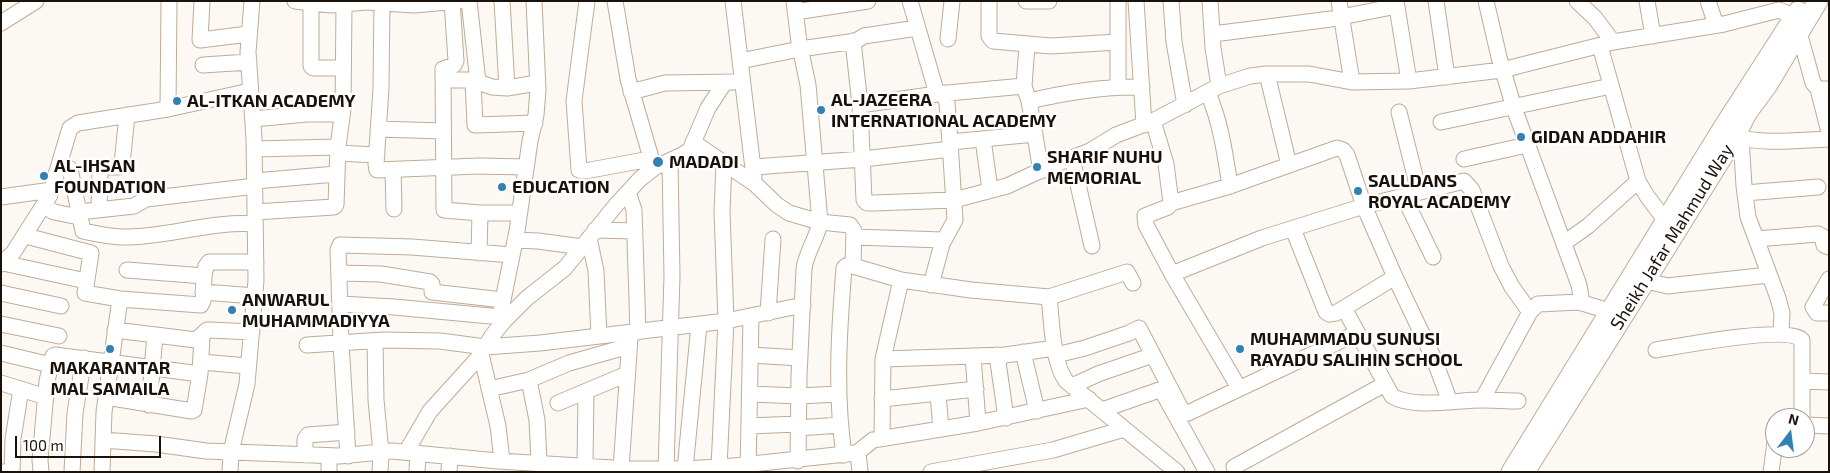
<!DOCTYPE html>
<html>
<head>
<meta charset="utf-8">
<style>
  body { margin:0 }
  #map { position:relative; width:1830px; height:473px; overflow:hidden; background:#fcf8f3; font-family:"Exo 2",sans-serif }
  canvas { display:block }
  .frame { position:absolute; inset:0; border:2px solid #1a120a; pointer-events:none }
  .north { position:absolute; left:1765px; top:408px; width:50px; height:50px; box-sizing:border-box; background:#fff; border:1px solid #a3a09d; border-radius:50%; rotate:15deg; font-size:14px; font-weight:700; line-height:20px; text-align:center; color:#1a120a }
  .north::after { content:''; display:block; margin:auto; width:18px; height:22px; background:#3281b3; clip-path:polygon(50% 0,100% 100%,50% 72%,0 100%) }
  .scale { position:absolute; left:15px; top:436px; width:146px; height:22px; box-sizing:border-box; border:2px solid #1a120a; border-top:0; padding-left:6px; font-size:15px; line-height:18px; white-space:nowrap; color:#1a120a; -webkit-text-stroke:4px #fff; paint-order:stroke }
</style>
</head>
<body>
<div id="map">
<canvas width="1830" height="473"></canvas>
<div class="frame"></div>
<div class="north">N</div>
<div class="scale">100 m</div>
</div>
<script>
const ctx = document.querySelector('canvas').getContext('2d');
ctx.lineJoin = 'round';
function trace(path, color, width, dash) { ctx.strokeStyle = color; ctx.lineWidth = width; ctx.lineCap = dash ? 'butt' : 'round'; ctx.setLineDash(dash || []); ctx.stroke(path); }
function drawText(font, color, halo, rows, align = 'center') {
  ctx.font = font + ' "Exo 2",sans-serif'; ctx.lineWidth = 5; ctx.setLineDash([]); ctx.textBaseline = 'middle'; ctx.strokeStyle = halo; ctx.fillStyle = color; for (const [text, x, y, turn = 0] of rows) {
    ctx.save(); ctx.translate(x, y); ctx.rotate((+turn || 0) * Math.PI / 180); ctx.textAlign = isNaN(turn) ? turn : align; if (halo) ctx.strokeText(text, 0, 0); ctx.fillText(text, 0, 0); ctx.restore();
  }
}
const minor = new Path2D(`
  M202 1 200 40 249 34
  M295 1 331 5 367 2 414 5 459 1
  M452 1 456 61 454 65 443 69 444 210 480 213H519
  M469 1 478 82
  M502 1 507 88
  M587 1 574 101 579 170 585 171 650 159
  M615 1 628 79 654 168
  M733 1 754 177
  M794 1 799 42 808 85 820 222C817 239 806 252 804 269L799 376 798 461
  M910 1 937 94
  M989 1V36L993 41 1051 46 1118 42
  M1026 1H1049
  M1136 1 1144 125
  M1171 1 1174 42 1185 105
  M1210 1 1213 48 1219 86
  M1339 1 1352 82
  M1396 1 1409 81
  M1436 1 1447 77
  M1486 1 1499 57 1514 108 1579 285 1582 303
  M1577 1 1595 18 1613 42 1724 24 1779 10 1786 13 1793 18
  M1647 1 1653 36
  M1708 1 1716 25
  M382 2 381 88 376 164 377 170 479 166 526 167
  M311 3V66L313 68H343
  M795 12 868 1
  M1 23 36 1
  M1799 32 1813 83 1818 89H1829
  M1213 34 1331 19 1397 6
  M948 39 952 1
  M853 41 860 105 864 200 867 203H874L954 200 1007 186 1048 167 1090 151 1116 135 1153 121 1219 86 1250 76 1267 74H1309L1352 82 1409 81 1502 70 1613 42
  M1027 45 1024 86 1029 101 1041 171
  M1600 46 1638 181 1647 196 1665 220
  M740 61 800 49 856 41 864 36 917 28
  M203 65 249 62
  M1267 74 1289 165
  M473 80 475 125 535 123
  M443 82 447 80H473L492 87 507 88 537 83
  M1118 86V1
  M1818 89 1829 132
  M631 92 665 83 734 82
  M1208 93C1221 123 1225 154 1230 186
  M1029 101C1067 92 1103 86 1142 87
  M860 105 937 94 1024 86
  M168 109 169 1
  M1399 112 1419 192
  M253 119 307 114H342
  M1153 121 1166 164 1171 203 1168 207 1145 216 1146 225 1172 274 1239 388
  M1441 122 1611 86
  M378 129 443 131
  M1734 136C1763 145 1798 140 1829 139
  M1741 138 1744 186 1748 217 1778 298 1782 313 1781 334
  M983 139 990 190
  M693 142 755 184 777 205 789 213 820 222 850 225 854 231 853 266
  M950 142 1035 134
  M254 149 338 147
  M337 153 377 155
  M1072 158 1092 246
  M1464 159 1527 145
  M60 163 70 169 83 231C97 234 114 238 129 237 171 236 212 221 255 224
  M754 167 863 159 951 149
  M393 170 394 209
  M255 181 336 174
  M628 192 634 210 638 332
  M1745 193 1818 187
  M1 197 52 190
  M1404 197 1433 257
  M1171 203 1230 186 1337 148 1343 150 1347 155 1364 206 1395 277 1434 359 1450 402
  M44 206 54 212 79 217
  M99 210 100 169 102 167H118L122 164 127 115
  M79 212 134 206 146 199 255 186
  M255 212 334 207 336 205 338 147 343 109 344 5
  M1293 229 1326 312 1329 314 1336 313 1395 277
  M595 230 635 231
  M26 236 91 253 85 293 120 299 201 305 203 301 204 276
  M854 237 943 240
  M589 238 596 271 599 336
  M1756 239 1818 234 1822 236 1824 245 1829 247
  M515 240 538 241 583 247
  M1564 243 1588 226 1638 181
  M479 253 480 213
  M3 263 86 281
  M1 264 13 253 50 195 70 128 78 123 168 109 250 91
  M127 270 204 276 206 266 209 262H256
  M339 273 381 274 430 282 432 284V292L503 300
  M1172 274 1262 238 1364 206 1464 181 1472 190 1501 266 1512 287 1530 312
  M1829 279 1813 307 1817 313H1829
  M1646 281 1668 286 1676 285 1769 275
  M931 285 942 244 955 220 950 142 947 103 944 93
  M203 292 255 296
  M1 293 61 306
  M1049 297C1052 322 1052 361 1066 381L1177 472
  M340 304 394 307 501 317
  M1344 308 1392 396C1414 409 1456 400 1482 400 1494 400 1506 401 1518 401
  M768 313 773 239
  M1 324 59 336
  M501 325 502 305 517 231 530 141 536 115 538 90 534 1
  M115 330 196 340 207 330H210L252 332
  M375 341 376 400 381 453 380 472
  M307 345 384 340 440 341 485 347 540 343 726 321 803 305
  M1656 350C1680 346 1787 325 1802 340V418
  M1023 352 1037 411
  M1 353 51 365
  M481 354 498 426 502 461
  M751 355 800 358
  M997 355 1006 418
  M1056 355 1085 348 1129 333 1139 328 1180 407 1183 412 1188 413 1357 333
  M973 356 978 423
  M883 359 1005 355 1055 348
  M201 362 248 366
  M529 380 537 420 539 463
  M1803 381 1829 382
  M1 383 46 397
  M1072 386 1098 374 1153 355
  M489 389 529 380 569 363 629 346
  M751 394 799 396 839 394
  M938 394 941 429
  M106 397 192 411 194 410 200 374 202 336
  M882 399 976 389
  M1482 400 1530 312 1538 304 1579 302 1609 311
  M558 403 627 374
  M149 405 155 335
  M1102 410 1159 390 1162 391 1207 472
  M1805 425 1829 426
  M749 426 798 424
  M798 428 840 425
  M882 438 883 359 901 280
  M103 440 156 444 206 451 339 456 392 451 498 461 629 469H685L733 466 855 453 858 452 873 440 978 423 1089 399
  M406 452 430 411 479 357 492 336 504 321 527 298 565 268 616 205 640 179 654 168 682 155 690 150 708 108 725 82
  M858 452 860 472
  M305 455V439L308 435 347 432
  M844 455C835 393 839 331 844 268L846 266H853L901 280 971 290 1049 297 1127 272 1133 283
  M329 456V472
  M348 456 341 343 338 250 340 245 412 247 512 255
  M585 466 586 392
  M719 467 726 321 722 212 724 164
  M1234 467 1385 384
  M621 469 630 338
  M666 469 672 276 670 161
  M685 469 699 325
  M1 472H12L13 439 21 389
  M41 472 40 460 47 381 53 356 55 355 200 374
  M72 472 75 413 84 358
  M102 472 104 412 120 299
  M230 472 231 452 247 384 256 280 254 139 248 52 252 1
  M417 472 418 453
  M449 472 450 456
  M748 472 751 316
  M931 472 1053 450 1124 429
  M1771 472 1775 442`);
const major = new Path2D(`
  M1511 472 1722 129 1798 11
  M1525 472 1658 261 1735 137 1747 113 1767 86 1818 1`);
trace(minor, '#c1ab96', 17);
trace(major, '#c1ab96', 21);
trace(minor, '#fff', 15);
trace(major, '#fff', 19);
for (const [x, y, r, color] of [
  [177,101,5,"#3281b3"],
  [821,110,5,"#3281b3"],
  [1521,137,5,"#3281b3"],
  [658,162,6,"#3281b3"],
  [1037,167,5,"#3281b3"],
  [44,176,5,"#3281b3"],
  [502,187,5,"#3281b3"],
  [1358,191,5,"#3281b3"],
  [232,310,5,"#3281b3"],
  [110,349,5,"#3281b3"],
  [1240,349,5,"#3281b3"]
]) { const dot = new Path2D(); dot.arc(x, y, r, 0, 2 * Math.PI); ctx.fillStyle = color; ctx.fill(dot); trace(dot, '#fff', 2); }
drawText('bold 18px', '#1a120a', '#fff', [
  ["AL-JAZEERA",831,100],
  ["INTERNATIONAL ACADEMY",831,121],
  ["AL-ITKAN ACADEMY",187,101],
  ["GIDAN ADDAHIR",1531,137],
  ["SHARIF NUHU",1047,157],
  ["MEMORIAL",1047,178],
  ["MADADI",669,162],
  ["AL-IHSAN",54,166],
  ["FOUNDATION",54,187],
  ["SALLDANS",1368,181],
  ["ROYAL ACADEMY",1368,202],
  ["EDUCATION",512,187],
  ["ANWARUL",242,300],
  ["MUHAMMADIYYA",242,321],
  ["MUHAMMADU SUNUSI",1250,339],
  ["RAYADU SALIHIN SCHOOL",1250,360],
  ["MAKARANTAR",110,368,"center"],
  ["MAL SAMAILA",110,389,"center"]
], 'left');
drawText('18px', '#1a120a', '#fff', [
  ["Sheikh Jafar Mahmud Way",1672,237,-58]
]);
</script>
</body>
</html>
